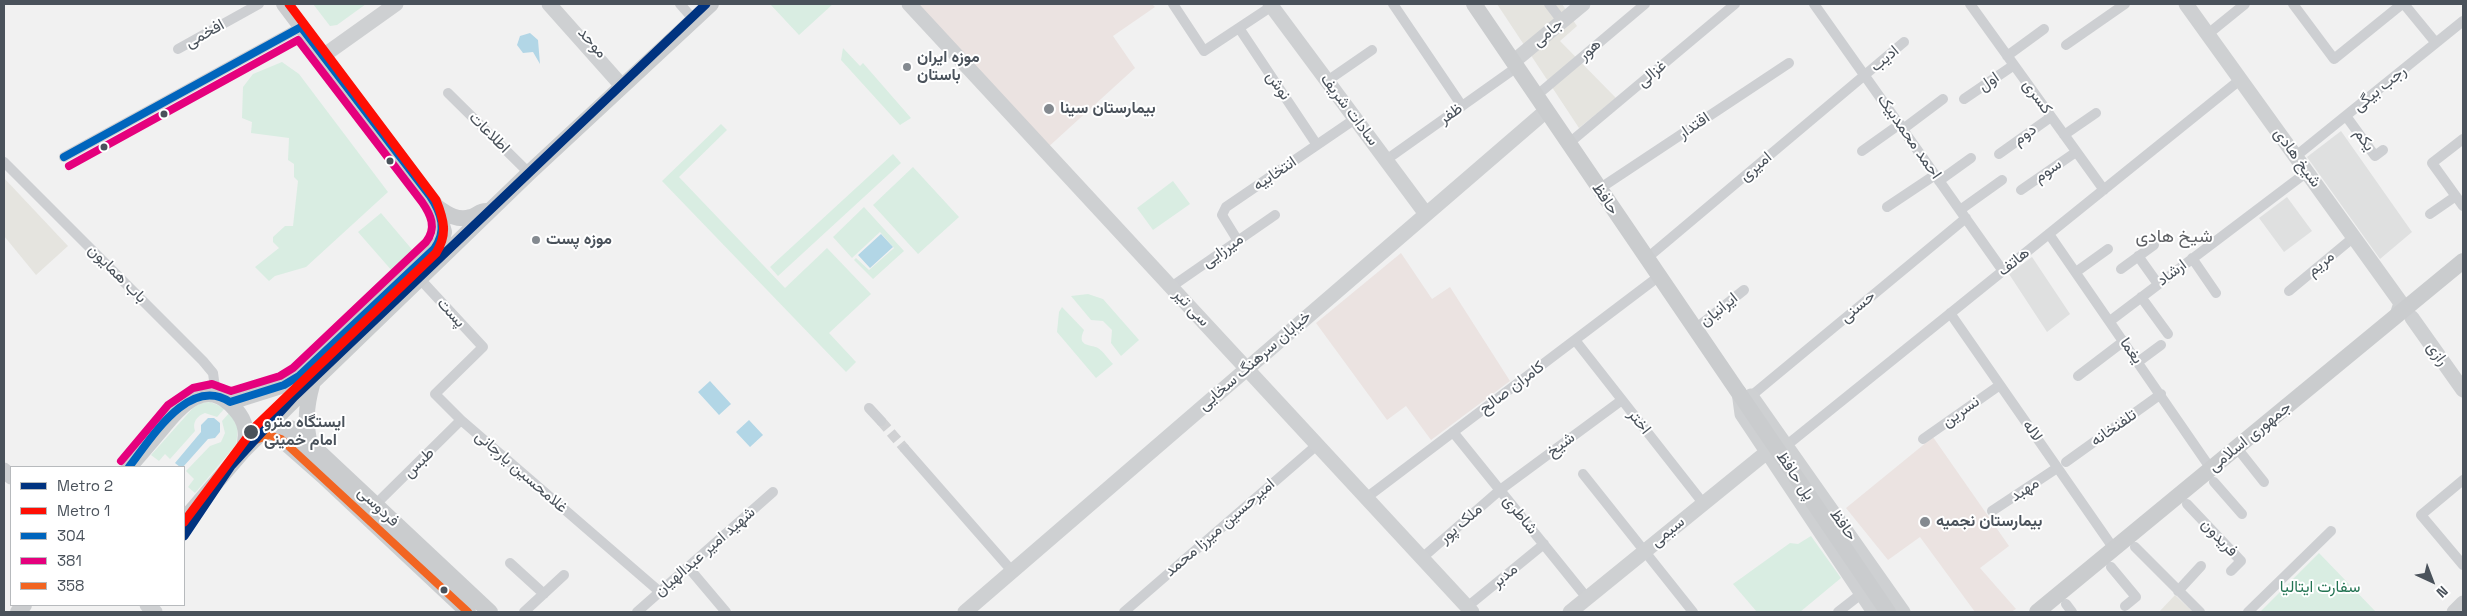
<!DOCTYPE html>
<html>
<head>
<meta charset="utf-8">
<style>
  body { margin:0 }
  #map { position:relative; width:2467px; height:616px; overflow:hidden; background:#f1f1f1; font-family:"Space Grotesk",sans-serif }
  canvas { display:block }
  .frame { position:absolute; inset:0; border:5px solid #4a525b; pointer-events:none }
  .legend { position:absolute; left:10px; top:466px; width:175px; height:140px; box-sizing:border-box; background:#fff; border:1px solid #b7babd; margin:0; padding:6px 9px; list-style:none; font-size:15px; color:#4a525b }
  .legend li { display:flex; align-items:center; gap:10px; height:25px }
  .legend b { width:25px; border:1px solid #b7babd }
  .north { position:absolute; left:2407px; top:556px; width:50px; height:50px; -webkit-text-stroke:4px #fff; paint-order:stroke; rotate:137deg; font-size:14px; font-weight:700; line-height:20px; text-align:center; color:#4a525b }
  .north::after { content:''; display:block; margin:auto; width:18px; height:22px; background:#4a525b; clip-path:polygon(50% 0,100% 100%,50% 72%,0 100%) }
</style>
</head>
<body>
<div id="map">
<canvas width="2467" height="616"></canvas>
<div class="frame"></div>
<ul class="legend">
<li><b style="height:6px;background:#003380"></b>Metro 2</li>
<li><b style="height:6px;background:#ff0f04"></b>Metro 1</li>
<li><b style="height:6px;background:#0065bd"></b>304</li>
<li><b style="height:6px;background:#e5007d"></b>381</li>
<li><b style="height:6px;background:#f26522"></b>358</li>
</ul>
<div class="north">N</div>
</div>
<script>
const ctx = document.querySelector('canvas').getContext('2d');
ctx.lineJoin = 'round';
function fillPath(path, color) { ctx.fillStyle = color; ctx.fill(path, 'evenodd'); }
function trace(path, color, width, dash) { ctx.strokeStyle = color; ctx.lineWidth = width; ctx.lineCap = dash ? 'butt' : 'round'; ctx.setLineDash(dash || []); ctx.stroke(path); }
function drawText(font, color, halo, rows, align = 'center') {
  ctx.font = font + ' "Space Grotesk",Vazirmatn,sans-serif'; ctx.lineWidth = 4; ctx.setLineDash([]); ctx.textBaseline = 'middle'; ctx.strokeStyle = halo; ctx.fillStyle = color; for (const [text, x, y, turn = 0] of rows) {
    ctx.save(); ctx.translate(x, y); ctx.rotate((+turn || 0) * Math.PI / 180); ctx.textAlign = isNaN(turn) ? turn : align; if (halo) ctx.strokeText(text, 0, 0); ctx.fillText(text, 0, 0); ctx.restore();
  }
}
fillPath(new Path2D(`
  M1497 4H1562L1577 26 1560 41 1616 98 1579 128Z
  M4 178 68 246 36 275 4 236Z
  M2175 595 2193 612H2159Z`), '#e5e4df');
fillPath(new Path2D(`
  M2341 131 2412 232 2380 259 2307 157Z
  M2287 197 2312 231 2284 252 2259 218Z
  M2032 257 2070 314 2047 332 2009 274Z`), '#dfe0e0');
fillPath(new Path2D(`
  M914 4H1152L1155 7 1113 36 1135 68 1045 150Z
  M1401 253 1432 299 1450 287 1510 381 1431 440 1406 406 1387 420 1316 323Z
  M1933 437 2009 546 1980 568 2016 609 2011 612H1975L1920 537 1888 560 1846 508Z`), '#ebe3e1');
fillPath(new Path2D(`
  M313 4H366L337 25 330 26Z
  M770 4H833L799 35Z
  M843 48 860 66 863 63 911 118 900 125 841 60Z
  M282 62 299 74 388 192 306 267 275 276 269 281 255 267 279 248 273 242V237L285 226H293L298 181 294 177V164L288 160 289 138 251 133 252 122 242 118 243 87 253 74Z
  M721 124 727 130 679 177 785 288 827 248 871 294 829 333 856 362 846 372 662 181Z
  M893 154 901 163 778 276 770 267Z
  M913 167 959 217 918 254 873 205Z
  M1173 181 1190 204 1153 230 1137 208Z
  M864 207 904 251 873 279 854 260 856 258 869 270 894 248 880 232 852 258 833 237Z
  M381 213 415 253 393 272 358 232Z
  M1088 294 1103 299 1139 340 1121 356 1111 343 1112 330 1103 321 1091 320 1071 296Z
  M1062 307 1084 330C1076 347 1090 344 1098 348 1103 351 1109 360 1113 364L1096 378 1057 332 1059 312Z
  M210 402 225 408 217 417 205 413C197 416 192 422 195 431L170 459 165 454 159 461 151 455 193 408 201 403Z
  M230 412 238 429 236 445 195 493 188 487 194 479 186 471 210 446 221 442 225 433 222 421Z
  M1811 536 1841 578 1800 612H1757L1733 584 1790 543 1798 544Z
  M2319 553 2376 612H2260Z`), '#d9ede2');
fillPath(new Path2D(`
  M530 33 538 40 540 64 533 52 523 53 517 45 520 36Z
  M881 234 893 247 870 268 858 255Z
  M710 381 731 404 719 415 698 392Z
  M208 418H214L220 423V432L215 438 208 439 183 467H180L175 463 201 432V425Z
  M749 420 763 435 750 447 736 432Z`), '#b2d6e6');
trace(new Path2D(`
  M881 421 905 449`), '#d0d1d3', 10, [10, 5]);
trace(new Path2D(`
  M680 4 694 20
  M1173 4 1204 51 1275 4
  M1393 4 1462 106
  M1549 4 1562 21
  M1814 4 2003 271
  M1970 4 2104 190
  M2293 4 2334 59 2402 4
  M2404 4 2436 43
  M1239 28 1317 145
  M2208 34 2245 4
  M2066 45 2125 4
  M178 49 259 4
  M2007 56 2044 29
  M1327 81 1372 50
  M448 93 529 173
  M1536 96 1645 4
  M1964 99 2014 65
  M2346 116 2375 156 2383 150
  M1903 129 1943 99
  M2064 135 2096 113
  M2463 139 2432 163 2463 206
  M1568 144 1735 4
  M1862 151 1900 124
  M1999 154 2051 117
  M2296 156 2463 21
  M64 157 301 27
  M1386 160 1517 67
  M4 162 203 361 213 373 216 395
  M1939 181 1971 158
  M1599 189 1789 63
  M2021 190 2076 152
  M1887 207 1935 175
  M1960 210 2002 180
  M2430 214 2456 196
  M2049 234 2211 469
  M1238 241 1222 215 1226 207 1355 119
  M2138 256 2158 284
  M2192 258 2216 293
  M1646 259 1904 42
  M2121 269 2154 245
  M2076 272 2108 249
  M420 279 483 347 435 394 461 420 660 592
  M1171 287 1275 215
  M2289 291 2354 237
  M2141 297 2168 334
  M1950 313 2114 549
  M2110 321 2307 172
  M1694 330 1744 290
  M1575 340 1703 503
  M2138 362 2161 345
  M2078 376 2124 341
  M1751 396 1966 218
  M869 408 881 421
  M1453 432 1587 598
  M1923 439 2000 385
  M1787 445 2241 79
  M2237 448 2264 482
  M905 449 1012 571
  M2066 462 2161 394
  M1583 474 1693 612
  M2463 480 2421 515 2463 565
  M2214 482 2242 514
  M1366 498 1658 277
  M376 504 461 420
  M2187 504 2241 561 2231 571
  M1992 511 2057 468
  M2135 547 2200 612
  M1422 558 1500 490 1622 400
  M510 563 544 594
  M688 567 726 612
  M2111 567 2136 597 2125 606
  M2178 591 2201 566
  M2066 604 2072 612
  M1467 607 1544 544
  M524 612 564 575
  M637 612 773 492
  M1124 612 1317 445
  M1838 612 1861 594
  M2248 612 2331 531`), '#cdcfd2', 10);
trace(new Path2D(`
  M549 4 622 86
  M909 4 1472 612
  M1270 4 1426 214
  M2186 4 2401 303 2397 315
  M323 56 396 4
  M1513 62 1583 4
  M2412 318 2463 390
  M1739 392 1742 414 1874 612
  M1744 400 1751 396 1903 612
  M4 470 11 477
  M147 605 155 612
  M965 612 1546 111
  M1570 612 1767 452
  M2454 612 2463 603`), '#ced0d2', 15);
trace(new Path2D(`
  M284 4 437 207C448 215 458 221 471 217 477 215 480 211 486 211
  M1474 4 1888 612
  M230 402 284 385 299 376 441 242 444 232 437 207
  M272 436 281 439 323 476 468 612
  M281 439 286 430 290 428 298 432 490 612
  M310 445C305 423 306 407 312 385
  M129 467C139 456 149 444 159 432 179 408 205 374 235 409 247 422 248 435 243 451
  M184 520 243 451 293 401 529 173 711 4
  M18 612 24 605
  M2037 612 2463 261`), '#caccce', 16);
trace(new Path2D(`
  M64 157 301 27 430 196C442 214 447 231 434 249L299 376 284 385 230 402C189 375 151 439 129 467`), '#0065bd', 8);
trace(new Path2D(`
  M69 166 298 40 422 202C431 215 437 228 426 242L293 368 280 376 231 391 212 384 193 388 168 405 121 461`), '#e5007d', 8);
trace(new Path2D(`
  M253 441 269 435 281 439 468 612`), '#f26522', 8);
trace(new Path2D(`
  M184 536 231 466 294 397 706 4`), '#003380', 9);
trace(new Path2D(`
  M184 522 255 427 436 253C448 234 444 220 436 200L289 4`), '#ff0f04', 9);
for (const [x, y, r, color] of [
  [907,67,5,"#848a90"],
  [1049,109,6,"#848a90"],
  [164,114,4.5,"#4a525b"],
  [104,147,4.5,"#4a525b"],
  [390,161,4.5,"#4a525b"],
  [536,240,5,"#848a90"],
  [251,432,8,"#4a525b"],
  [1925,522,6,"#848a90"],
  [444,590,4.5,"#4a525b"]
]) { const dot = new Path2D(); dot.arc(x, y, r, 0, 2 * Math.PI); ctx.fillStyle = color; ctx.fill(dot); trace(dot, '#fff', 2); }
drawText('16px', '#4a525b', '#fff', [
  ["جامی",1548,33,-40],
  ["افخمی",205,34,-29],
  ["موحد",592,43,49],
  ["هور",1590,50,-40],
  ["ادیب",1885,59,-40],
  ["غزالی",1652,74,-40],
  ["اول",1989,82,-34],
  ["نوش",1278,86,56],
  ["رجب بیگی",2380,89,-39],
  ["کسری",2037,97,54],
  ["سادات شریف",1349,110,53],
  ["ظفر",1451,114,-35],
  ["اقتدار",1694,126,-34],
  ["اطلاعات",489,133,45],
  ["دوم",2025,135,-36],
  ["احمد محمدبیک",1909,137,55],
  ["یکم",2364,140,55],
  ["شیخ هادی",2297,158,54],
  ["امیری",1756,167,-40],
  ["سوم",2048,171,-35],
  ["انتخابیه",1275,174,-34],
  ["حافظ",1605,199,56],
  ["میرزایی",1223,251,-35],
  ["هاتف",2014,262,-39],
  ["مریم",2321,264,-40],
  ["ارشاد",2172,273,-37],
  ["باب همایون",117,274,45],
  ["حسنی",1858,307,-40],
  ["سی تیر",1191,308,47],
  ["ایرانیان",1719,310,-39],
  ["پست",451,313,48],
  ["یغما",2131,351,55],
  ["رازی",2437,354,54],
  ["خیابان سرهنگ سخایی",1255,361,-41],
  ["کامران صالح",1512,388,-37],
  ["نسرین",1961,412,-35],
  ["اختر",1639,422,52],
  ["تلفنخانه",2114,428,-35],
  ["لاله",2032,431,55],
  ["جمهوری اسلامی",2250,437,-39],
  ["شیخ",1561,445,-37],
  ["طبس",419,463,-44],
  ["غلامحسین یارجانی",521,472,41],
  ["پل حافظ",1795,476,56],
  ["مهبد",2025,490,-33],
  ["فردوسی",378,507,43],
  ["شاطری",1520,515,51],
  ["ملک پور",1461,524,-41],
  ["حافظ",1843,525,55],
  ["امیرحسین میرزا محمد",1220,528,-41],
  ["سیمی",1668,532,-39],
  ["فریدون",2219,538,47],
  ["شهید امیر عبدالهیان",705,552,-41],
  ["مدبر",1505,576,-39]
]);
drawText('bold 16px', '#4a525b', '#fff', [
  ["موزه ایران",917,58],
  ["باستان",917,76],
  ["بیمارستان سینا",1060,109],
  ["موزه پست",546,240],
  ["بیمارستان نجمیه",1936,522]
], 'left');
drawText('bold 16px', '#4a525b', '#fff', [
  ["ایستگاه مترو",264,423],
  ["امام خمینی",264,441]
], 'left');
drawText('16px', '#237453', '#fff', [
  ["سفارت ایتالیا",2320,588]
]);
drawText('18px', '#5e6064', '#fff', [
  ["شیخ هادی",2174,237]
]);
</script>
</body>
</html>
